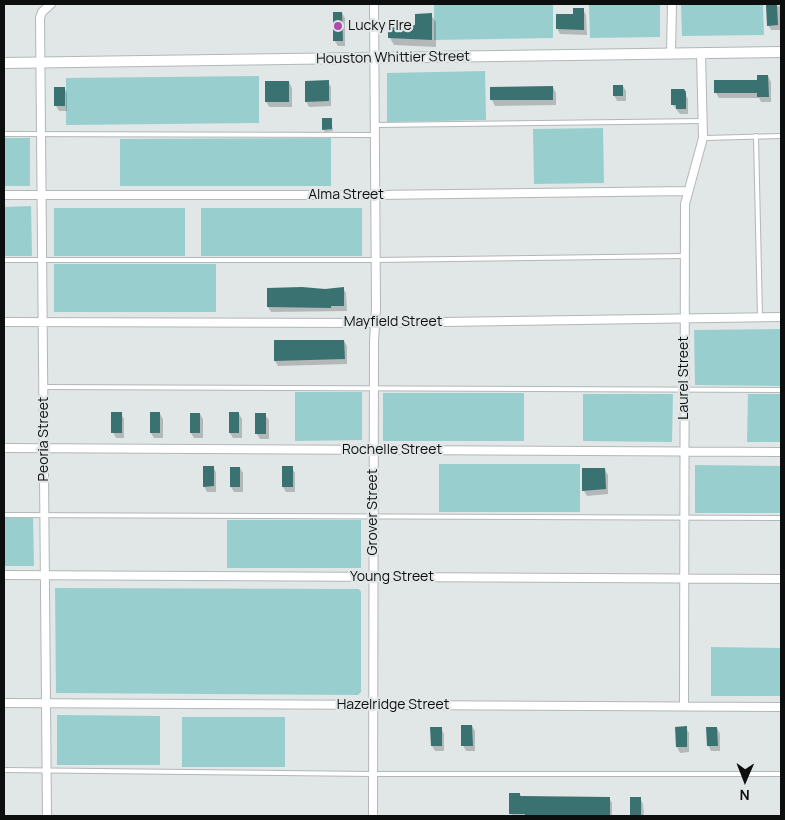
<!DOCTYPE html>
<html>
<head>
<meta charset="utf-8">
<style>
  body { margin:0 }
  #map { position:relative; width:785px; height:820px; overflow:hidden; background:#e1e6e6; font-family:Manrope,sans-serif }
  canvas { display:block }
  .frame { position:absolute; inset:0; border:5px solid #0d0e0e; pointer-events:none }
  .north { position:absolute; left:720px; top:755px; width:50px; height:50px; -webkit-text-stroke:4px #e1e6e6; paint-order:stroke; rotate:181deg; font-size:14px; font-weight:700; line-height:20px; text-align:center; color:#0d0e0e }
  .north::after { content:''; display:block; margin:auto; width:18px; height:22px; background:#0d0e0e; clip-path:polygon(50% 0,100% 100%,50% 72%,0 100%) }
</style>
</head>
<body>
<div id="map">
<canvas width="785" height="820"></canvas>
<div class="frame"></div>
<div class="north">N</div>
</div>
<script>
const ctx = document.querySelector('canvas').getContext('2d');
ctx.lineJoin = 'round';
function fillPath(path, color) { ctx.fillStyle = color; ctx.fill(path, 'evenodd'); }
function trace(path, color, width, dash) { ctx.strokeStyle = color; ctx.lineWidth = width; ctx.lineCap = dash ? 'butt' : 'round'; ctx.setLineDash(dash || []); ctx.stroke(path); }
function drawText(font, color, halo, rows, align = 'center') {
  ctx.font = font + ' Manrope,sans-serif'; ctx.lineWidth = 4.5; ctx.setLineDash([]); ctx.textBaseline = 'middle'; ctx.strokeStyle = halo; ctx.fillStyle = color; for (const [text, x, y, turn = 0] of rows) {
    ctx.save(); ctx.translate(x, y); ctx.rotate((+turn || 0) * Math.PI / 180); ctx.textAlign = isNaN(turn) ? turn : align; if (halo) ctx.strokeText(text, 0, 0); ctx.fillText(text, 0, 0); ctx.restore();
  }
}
fillPath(new Path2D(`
  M434 4H553V38L434 40Z
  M589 4H660V37L590 38Z
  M681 4H763L764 35 682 36Z
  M485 71 486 120 387 122V73Z
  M259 76V123L66 125V78Z
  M603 128 604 183 534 184 533 129Z
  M30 138V186H4V138Z
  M331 138V186H120V139Z
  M31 206 32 256H4V207Z
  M54 208H185V256H54Z
  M201 208H362V256H201Z
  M54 264H216V312H54Z
  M781 329V386L695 385 694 330Z
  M295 392H362V440L295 441Z
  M383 393H524V441H383Z
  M583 394H673L672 442 583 441Z
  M748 394H781V442H747Z
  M439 464H580V512H439Z
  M695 465 781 466V513H695Z
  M4 514H33L34 566H4Z
  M227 520H361V568H227Z
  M55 588 359 589 361 592V692L358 695 56 693Z
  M711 647 781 648V696H711Z
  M57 715 160 716V765H57Z
  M182 717H285V767H182Z`), '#98cfce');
fillPath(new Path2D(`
  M781 6V30H771L768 25V7Z
  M583 9 586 15 587 35 560 34 557 28Z
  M342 13 345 18V46H338L334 40Z
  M431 15 436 22V47L394 45 390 38 416 26Z
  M768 76 771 82V102H761L759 98H719L716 93 758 82Z
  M289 82 292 88V107H269L266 101Z
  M328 82 331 87V106L309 107 306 101Z
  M623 86 626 91V101H617L614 95Z
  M553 87 556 93V105L495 106 492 100 491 88Z
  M64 88 67 93V111H59L56 106Z
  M683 90 688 99V114H680L673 105Z
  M331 120 333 131 325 132 323 129Z
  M343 288 346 293 347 311 271 312 268 307Z
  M344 341 347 346V364L278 366 275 361V342Z
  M121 413 124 419V438H116L113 432Z
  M160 414 163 419V438H154L151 433Z
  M200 414 203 419V438H194L191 433Z
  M239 414 242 419V438H233L230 433Z
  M265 415 269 420V439H260L257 434Z
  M213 467 216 472V492H207L204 486Z
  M231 468H240L243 473V492H234L231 487Z
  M292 468 295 473V492H286L283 487Z
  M583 470H605L608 475V494L587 496 584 491Z
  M472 726 475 731V751H466L463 745Z
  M441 728 444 734V751H435L432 746Z
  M677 728H686L689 733V752L680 753 677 747Z
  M717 728 720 734V751H711L708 745Z
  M520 794 522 798H609L612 803V816H512L511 814Z
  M640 798 643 804 644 816H631V799Z`), '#0003');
fillPath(new Path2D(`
  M766 5H777L778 25 767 26Z
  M573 8H584V30L556 29V14H573Z
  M333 12H342L343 41H333Z
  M432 13V40L388 38V26L415 25V14Z
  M757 75H768L769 97H757V93H714V80H757Z
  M329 80V101L305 102V81Z
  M265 81H289V102H265Z
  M613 85H623V96H613Z
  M553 86V100H490V87Z
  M54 87H65V106H54Z
  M671 89H684L686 92V109H676V105H671Z
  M322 118H332V129L322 130Z
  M302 287 325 289 344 287V306H331V308L267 307V288Z
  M274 340H344L345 359 274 361Z
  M111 412H122V433H111Z
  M150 412H160V433H150Z
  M229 412H239V433H229Z
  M190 413H200V433H190Z
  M255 413H266V434H255Z
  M203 466H214V486L203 487Z
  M282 466H293V487H282Z
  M230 467H240V487H230Z
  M582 468H605L606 489 582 491Z
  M461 725H472L473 746H461Z
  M687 726V747H676L675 727Z
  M430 727H442V746H431Z
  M706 727H717L718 746H707Z
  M509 793H520V796L610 797V816H525V814H509Z
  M630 797H641V816H630Z`), '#3a7272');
const lane = new Path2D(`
  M376 125 703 121
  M4 134 374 135
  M756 136 760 317
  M704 138 781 136
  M4 260H376L685 256
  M44 387 781 390
  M4 515 781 518
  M4 770 373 774H781`);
const street = new Path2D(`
  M671 54 672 4
  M4 195H376L688 191
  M4 322 375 323 781 317
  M4 448 781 452
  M4 575 781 579
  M4 703 781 707
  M684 706 685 204 703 138 701 53
  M47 816 40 18 42 12 51 4
  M373 816 374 342 376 308 374 4`);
const secondary = new Path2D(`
  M4 63 781 52`);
trace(lane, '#b2b7b7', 6);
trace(street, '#b2b7b7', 10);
trace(secondary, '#b2b7b7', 12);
trace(lane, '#fff', 4);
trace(street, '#fff', 8);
trace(secondary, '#fff', 10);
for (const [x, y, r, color] of [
  [338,26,5,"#af49ae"]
]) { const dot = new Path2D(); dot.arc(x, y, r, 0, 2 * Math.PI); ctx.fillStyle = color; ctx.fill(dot); trace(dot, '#e1e6e6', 2); }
drawText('14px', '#0d0e0e', '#e1e6e6', [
  ["Lucky FIre",348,26]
], 'left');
drawText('14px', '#0d0e0e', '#e1e6e6', [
  ["Houston Whittier Street",393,58,-1],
  ["Alma Street",346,195],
  ["Mayfield Street",393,322],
  ["Laurel Street",684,378,-90],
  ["Peoria Street",44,439,-90],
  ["Rochelle Street",392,450],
  ["Grover Street",373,512,-90],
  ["Young Street",392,577],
  ["Hazelridge Street",393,705]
]);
</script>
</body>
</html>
